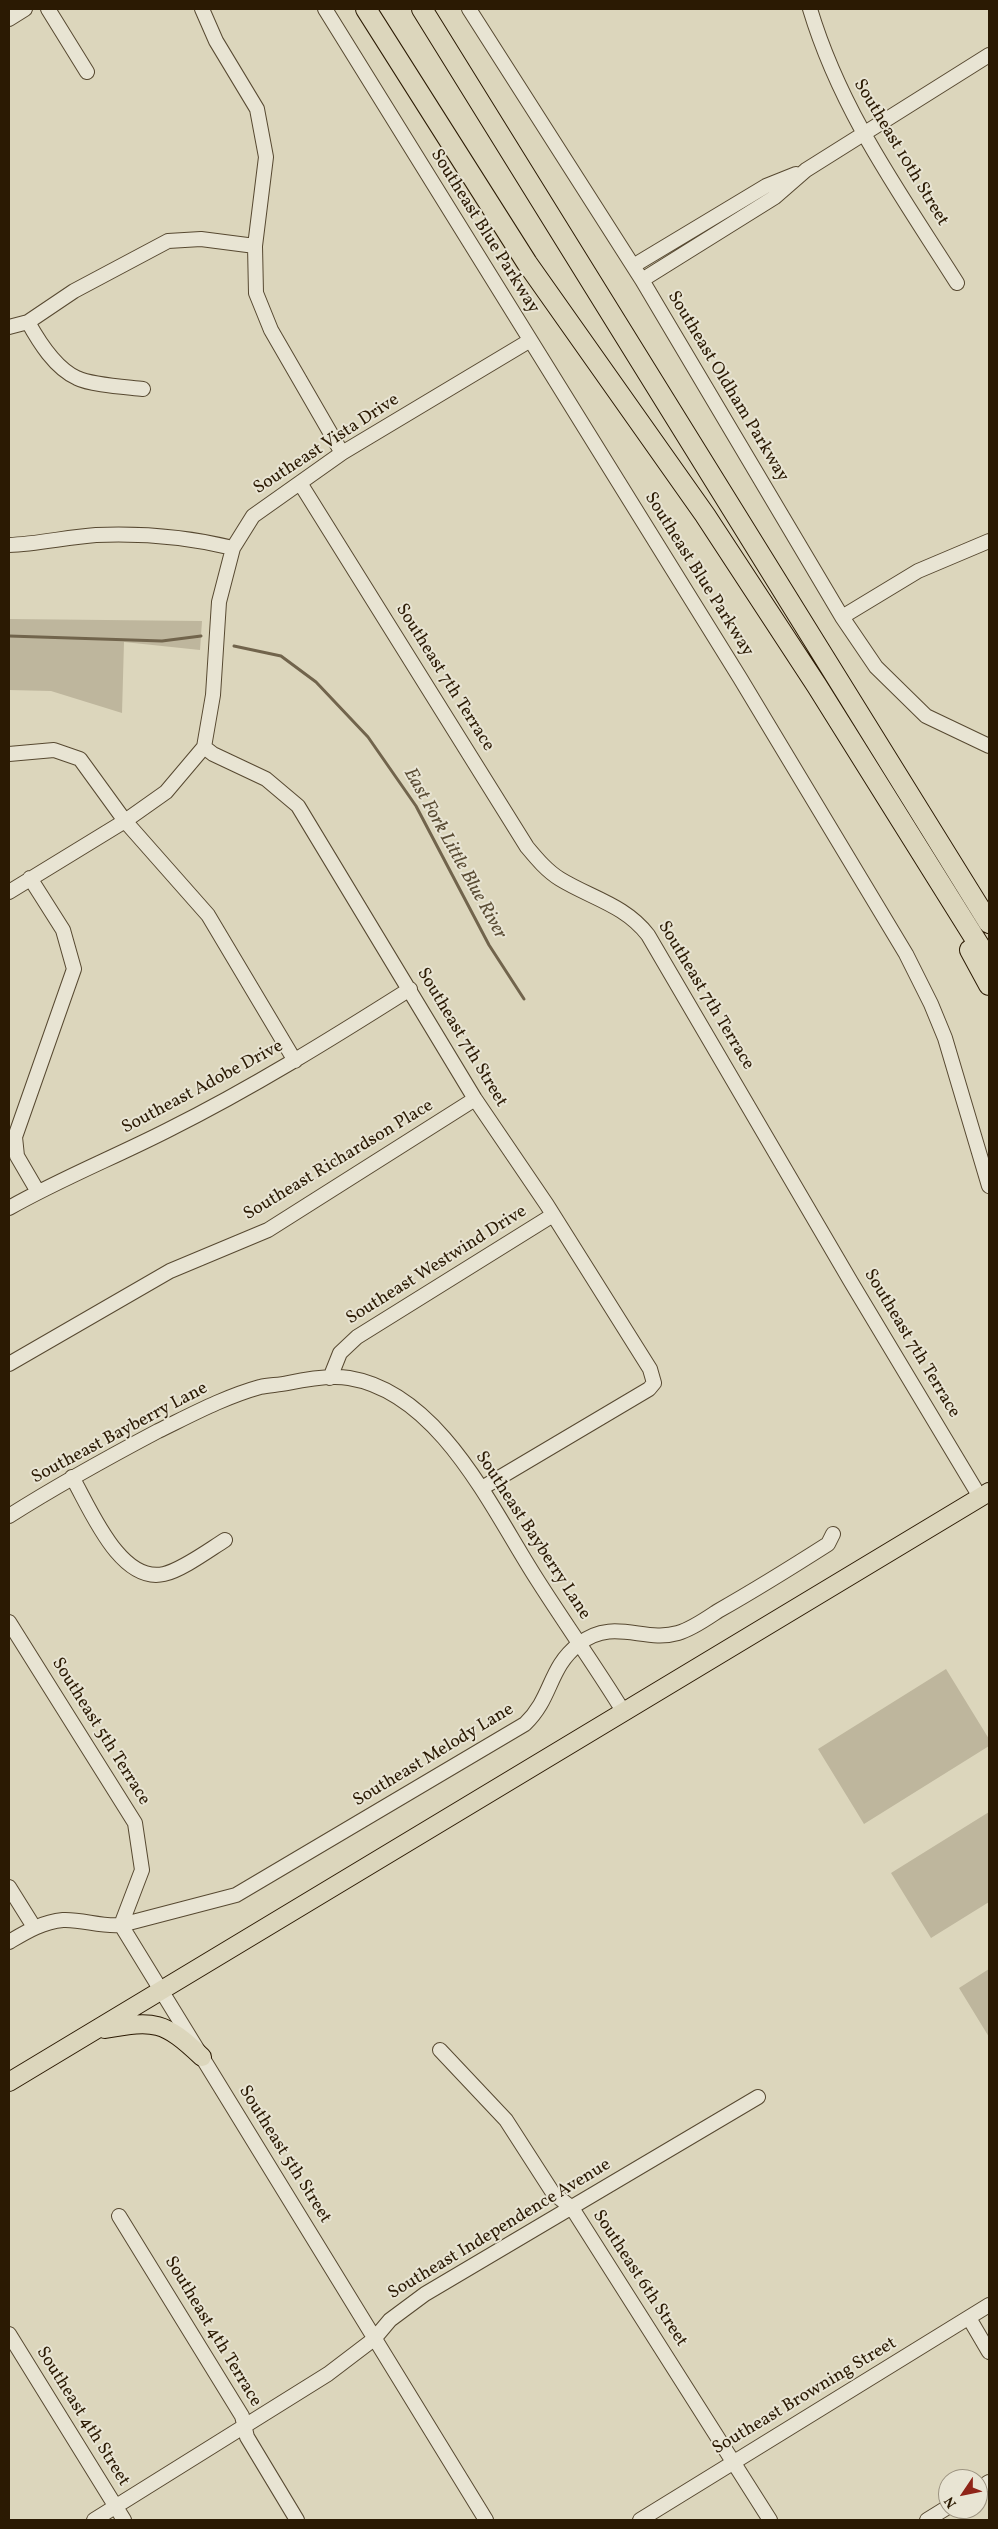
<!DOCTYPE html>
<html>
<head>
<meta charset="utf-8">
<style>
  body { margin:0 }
  #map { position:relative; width:998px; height:2529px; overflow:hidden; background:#dcd6bc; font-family:Vollkorn,serif }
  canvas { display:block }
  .frame { position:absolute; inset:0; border:10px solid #2b1a03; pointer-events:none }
  .north { position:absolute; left:938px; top:2469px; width:50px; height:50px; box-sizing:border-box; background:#e8e4d3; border:1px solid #9c9380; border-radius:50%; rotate:236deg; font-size:14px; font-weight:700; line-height:20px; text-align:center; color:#2b1a03 }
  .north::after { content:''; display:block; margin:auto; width:18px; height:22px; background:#8f2418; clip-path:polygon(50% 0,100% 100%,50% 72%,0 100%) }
</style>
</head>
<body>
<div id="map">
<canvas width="998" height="2529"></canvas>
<div class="frame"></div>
<div class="north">N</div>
</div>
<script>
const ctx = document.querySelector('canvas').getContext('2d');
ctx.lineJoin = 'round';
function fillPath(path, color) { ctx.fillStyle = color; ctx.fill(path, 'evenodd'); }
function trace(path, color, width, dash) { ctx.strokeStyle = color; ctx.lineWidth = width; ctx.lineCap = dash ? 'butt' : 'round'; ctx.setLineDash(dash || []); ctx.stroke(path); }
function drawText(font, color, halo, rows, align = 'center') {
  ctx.font = font + ' Vollkorn,serif'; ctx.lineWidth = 4; ctx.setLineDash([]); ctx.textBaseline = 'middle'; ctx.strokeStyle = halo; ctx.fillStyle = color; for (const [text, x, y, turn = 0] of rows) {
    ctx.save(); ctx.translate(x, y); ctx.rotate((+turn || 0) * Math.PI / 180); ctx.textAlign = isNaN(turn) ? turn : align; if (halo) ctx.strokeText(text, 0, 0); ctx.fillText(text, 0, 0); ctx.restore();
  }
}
fillPath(new Path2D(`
  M9 619 202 621 200 650 124 642 122 713 51 691 9 690Z
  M946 1669 989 1739V1746L864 1824 818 1749Z
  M989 1812V1902L931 1938 891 1873Z
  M989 1969V2037L959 1988Z`), '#beb69d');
trace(new Path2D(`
  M9 636 162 641 201 636
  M234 646 281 656 316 682 368 737 416 806 489 945 524 999`), '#71644c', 3);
const minor = new Path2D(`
  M48 9 87 72
  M202 9 216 41 257 109 266 157 255 246 256 293 271 330 342 453
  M325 9 740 678 906 954 931 1004 945 1038 989 1186
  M469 9 642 280 842 617 876 667 926 716 989 746
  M810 9C841 112 900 193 957 283
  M9 19 25 9
  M633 266 766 186 796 174
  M642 280 775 197 806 170 989 55
  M28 322C39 342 55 368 77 378 91 385 126 387 143 389
  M9 327 28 322 74 291 168 241 201 239 255 246
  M300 483 527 847C537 859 547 871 560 879 591 898 625 905 648 935L851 1282 980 1497
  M9 545C38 544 67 537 96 535 143 533 188 537 233 548
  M842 617 918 571 989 541
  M204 747 213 754 266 779 298 806 475 1099 547 1205 650 1369 654 1383 649 1389 482 1488
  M9 754 54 750 80 759 125 821 208 915 295 1061
  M30 878 63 930 74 969 15 1137 17 1156 38 1192
  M9 892 125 821 166 792 204 747 213 695 219 602 233 548 253 516 342 453 529 341
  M9 1208C60 1179 115 1157 168 1130 252 1088 331 1039 410 989
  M9 1364 170 1271 268 1230 475 1099
  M330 1378 340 1353 357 1337 553 1215
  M72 1477C90 1508 120 1584 164 1574 182 1570 209 1550 225 1540
  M9 1516C58 1485 107 1458 158 1431 191 1415 224 1397 260 1387 269 1385 279 1385 288 1383 307 1379 329 1375 349 1378 441 1393 493 1512 538 1581 566 1625 596 1667 623 1711
  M9 1622 135 1823 142 1870 121 1925
  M9 1887 34 1927
  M121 1925 486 2520
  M9 1942C26 1932 42 1922 63 1920 82 1919 101 1927 121 1925L236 1895 525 1724C553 1697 548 1668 579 1644 613 1617 644 1643 678 1633 692 1629 706 1619 718 1611 755 1590 792 1567 828 1544L833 1534
  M440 2050 506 2120 553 2193 572 2208 770 2520
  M119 2216 242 2416 247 2437 297 2520
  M969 2318 989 2352
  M9 2334 124 2520
  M978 2489 989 2482
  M94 2520 328 2374 374 2339 390 2320 425 2294 758 2097
  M640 2520 989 2305
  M927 2520 948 2507`);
const major = new Path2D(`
  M105 2029C155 2020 164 2021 202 2057
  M9 2082 989 1492`);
const highway = new Path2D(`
  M366 9 527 263 705 515 817 686 989 961
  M422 9 989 923
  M970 950 989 985`);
trace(minor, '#574931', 16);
trace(major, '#2b1a03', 20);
trace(highway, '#2b1a03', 22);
trace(minor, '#e8e4d3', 14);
trace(major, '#dcd6bc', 18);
trace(highway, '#dcd6bc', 20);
drawText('18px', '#2b1a03', '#e8e4d3', [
  ["Southeast 10th Street",900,153,59],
  ["Southeast Blue Parkway",484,232,58],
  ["Southeast Oldham Parkway",727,387,59],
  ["Southeast Vista Drive",327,445,-33],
  ["Southeast Blue Parkway",698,575,58],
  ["Southeast 7th Terrace",444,678,58],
  ["Southeast 7th Terrace",705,996,59],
  ["Southeast 7th Street",461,1038,59],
  ["Southeast Adobe Drive",203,1088,-28],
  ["Southeast Richardson Place",339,1161,-31],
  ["Southeast Westwind Drive",437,1266,-32],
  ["Southeast 7th Terrace",911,1344,59],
  ["Southeast Bayberry Lane",120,1434,-28],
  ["Southeast Bayberry Lane",532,1536,57],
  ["Southeast 5th Terrace",100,1732,58],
  ["Southeast Melody Lane",434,1756,-31],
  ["Southeast 5th Street",284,2155,58],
  ["Southeast Independence Avenue",500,2230,-31],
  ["Southeast 6th Street",639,2279,57],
  ["Southeast 4th Terrace",212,2332,59],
  ["Southeast Browning Street",805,2397,-31],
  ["Southeast 4th Street",82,2417,58]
]);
drawText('italic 19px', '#5a4c34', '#e8e4d3', [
  ["East Fork Little Blue River",454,854,61]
]);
</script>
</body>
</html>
